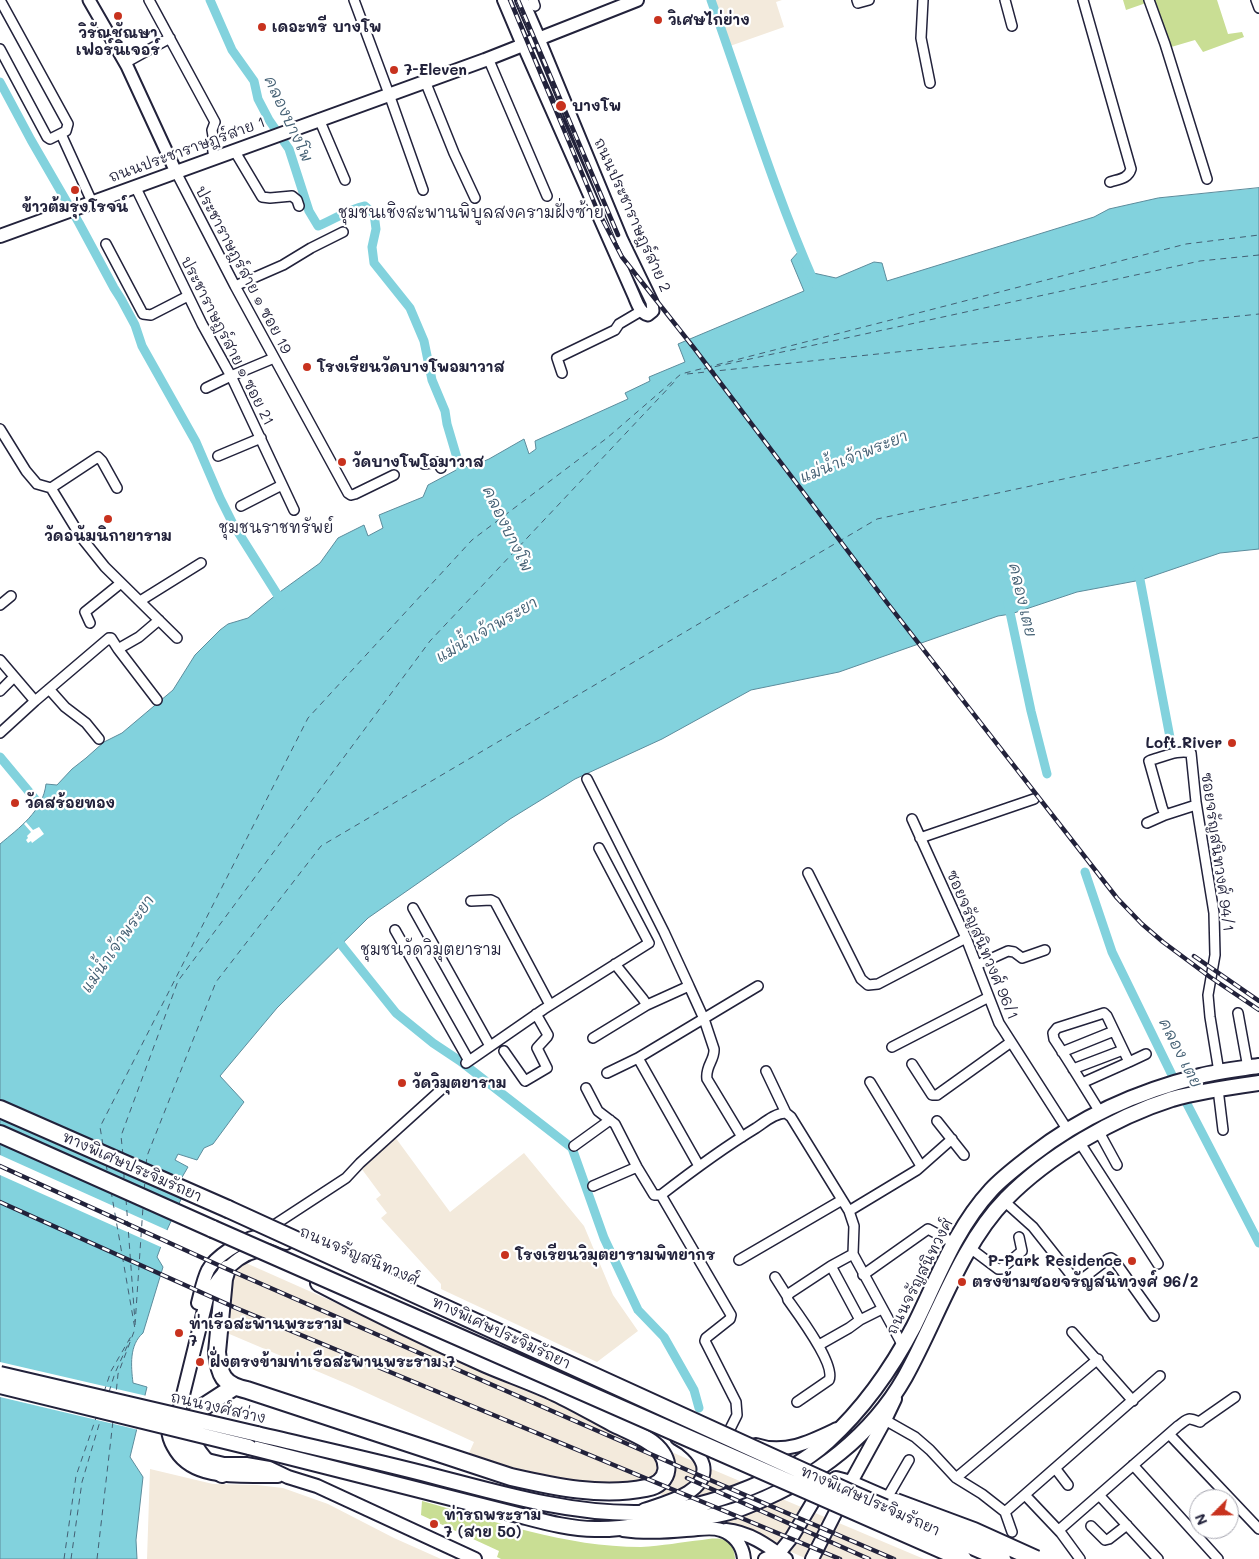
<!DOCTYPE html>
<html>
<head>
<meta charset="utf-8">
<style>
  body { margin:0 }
  #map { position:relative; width:1259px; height:1559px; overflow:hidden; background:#fff; font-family:Mali,sans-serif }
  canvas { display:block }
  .north { position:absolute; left:1189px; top:1489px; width:50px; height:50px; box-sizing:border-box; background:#fff; border:1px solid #a7a7b1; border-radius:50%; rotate:247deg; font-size:14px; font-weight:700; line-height:20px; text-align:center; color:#22223b }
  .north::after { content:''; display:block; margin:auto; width:18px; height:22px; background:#c8321e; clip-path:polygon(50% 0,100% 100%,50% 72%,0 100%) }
</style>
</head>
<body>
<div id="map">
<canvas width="1259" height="1559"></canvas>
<div class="north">N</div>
</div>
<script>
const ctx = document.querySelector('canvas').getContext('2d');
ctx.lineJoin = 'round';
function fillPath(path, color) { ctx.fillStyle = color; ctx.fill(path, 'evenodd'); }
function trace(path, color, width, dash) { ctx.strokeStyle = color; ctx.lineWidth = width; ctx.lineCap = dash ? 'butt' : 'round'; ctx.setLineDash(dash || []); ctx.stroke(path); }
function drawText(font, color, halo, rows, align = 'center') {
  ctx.font = font + ' Mali,"Playpen Sans Thai",sans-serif'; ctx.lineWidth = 4.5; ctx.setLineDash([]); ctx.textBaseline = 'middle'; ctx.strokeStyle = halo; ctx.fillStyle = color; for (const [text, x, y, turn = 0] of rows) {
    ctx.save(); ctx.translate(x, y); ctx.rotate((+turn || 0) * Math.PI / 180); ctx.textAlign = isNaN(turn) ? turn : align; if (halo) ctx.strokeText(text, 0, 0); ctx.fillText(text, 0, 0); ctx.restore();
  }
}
fillPath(new Path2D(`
  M713 0H782L776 2 784 27 730 46Z
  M395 1137 450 1212 524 1153 584 1226 613 1295 638 1331 597 1362 441 1289V1284L381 1218 387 1213 376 1199 381 1195 361 1168Z
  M246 1263 683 1457 924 1559H807L633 1482H589L493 1466 469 1453 474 1442 352 1386 227 1333 225 1319 228 1296 235 1274 240 1267Z
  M150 1469 213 1484 257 1485 283 1488 328 1504 394 1538 441 1559H147Z`), '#f3eadc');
fillPath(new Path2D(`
  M1123 0H1217L1228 34 1242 32 1244 37 1203 52 1195 40 1161 50 1146 3 1126 10Z
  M422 1501C494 1521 565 1547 641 1547 662 1546 682 1542 702 1540 708 1539 715 1538 721 1539 730 1541 735 1550 735 1559H501L497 1557 499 1551 421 1515Z`), '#c9de94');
const water = new Path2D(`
  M1259 188V549L1220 553 1141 580 1077 592 1011 614 998 616 839 672 751 690 662 739 575 779 510 819 368 918 277 1008 220 1076 244 1102 213 1144 204 1148 197 1160 178 1154 175 1160 188 1167 181 1179 187 1186 167 1230 157 1257 163 1267 143 1333C129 1345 131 1366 133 1383L147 1387 130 1457 143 1477 136 1540 137 1559H0V844C19 828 43 811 46 784L57 785 72 769 86 758 104 742 122 733 173 690 195 655 220 630 228 624 248 618 277 594 320 563 338 538 364 525 368 536 383 528 379 515 423 497 428 485 460 468 461 461 468 468 489 459 524 439 529 454 536 449 535 441 628 399 625 393 650 381 649 377 685 362 678 344 804 291 791 260 800 250V257L809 272 836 278 874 262 882 263 887 281 1094 217 1109 209 1158 198Z`);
fillPath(water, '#82d2dd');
trace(water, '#5c8c9c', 1);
fillPath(new Path2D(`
  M26 822 33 830 39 827 44 834 32 843 31 841 28 843 26 840 28 838 27 836 31 832 24 824Z
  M0 1155 169 1231 163 1248 0 1175Z
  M0 1362 147 1396 139 1430 0 1397Z`), '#fff');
trace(new Path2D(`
  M210 0 232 50 254 81 258 99 269 120 289 149 309 211 318 226C335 219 347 210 365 206L374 214 376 229 372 247 374 263 410 308 424 341 432 380 445 411 447 424 460 468 464 477
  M711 0C745 95 774 191 815 284
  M0 82 31 140 79 223 114 288 121 299 135 325 142 346 196 442 220 498 233 524 277 594 282 605
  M1138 569 1172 748
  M1008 603 1031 711 1047 774
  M0 757 40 805 48 811
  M1085 872 1112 952 1171 1073 1259 1243
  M335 937 396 1013 433 1043 460 1061 572 1148 604 1238 638 1310 664 1337 694 1390 699 1408`), '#82d2dd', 9);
trace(new Path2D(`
  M704 369 1200 261 1259 255
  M687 374 1259 314
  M103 1145 100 1127 308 718 472 540 607 438 681 374 1186 244 1259 235
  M123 1155 121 1136 178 981 430 641 676 380
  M106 1164 108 1175
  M146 1165 147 1156 216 982 321 846 877 519 1259 437
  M124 1172V1180
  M144 1190 145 1182
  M111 1191 135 1329 118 1374 116 1394
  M126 1199 135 1322
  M135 1325 143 1207
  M104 1392 111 1371 133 1333
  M109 1392 115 1373 130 1340
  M64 1559 76 1476 97 1415
  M71 1559 82 1482 101 1418
  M97 1559 113 1421`), '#446074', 1, [6, 5]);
const minor = new Path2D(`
  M149 0 215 122 212 130 214 142 212 145 214 158
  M354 0 389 94 423 190
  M533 0 535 6
  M857 0 858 3 869 0
  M923 0 921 38 930 83
  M1005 0 1012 26
  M1083 0 1131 169C1128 179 1119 179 1110 182
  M1149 0 1165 44 1207 179
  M1256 0 1259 8
  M0 49 47 137 50 139 66 131 68 124 0 0
  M488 58 547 196
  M125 63 170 38
  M425 81 454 153 475 198
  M319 119 345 180
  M61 134 92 202
  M234 150 262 197 270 198 292 196 297 200 299 206
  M176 172 235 286 348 493 351 495 355 494 394 475
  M135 186 202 324 232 378 294 510
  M106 244 143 314 151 315 188 296
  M235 286 283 265 311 248 343 232
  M562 373 557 358 615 330 619 324 641 311
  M206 388 231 376 274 358
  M0 429 26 471 37 484 51 488 81 537 105 567 177 638
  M218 456 261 438
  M424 464 438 462 441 468
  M51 488 98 457 102 461 117 488
  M241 506 282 485
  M140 601 201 563
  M0 605 11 596
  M90 623 85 612 121 583
  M118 649 157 700
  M0 660 35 701
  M49 689 65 707 86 723 99 739
  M0 691 14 677
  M0 733 35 701 109 638 110 640 111 638 118 649 139 637 159 620
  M587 779 664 932 689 986
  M1196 805 1165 815 1162 807 1149 761 1151 760C1163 757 1179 749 1191 753L1196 802 1214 913 1215 955 1208 995 1210 1017 1219 1072
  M912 819 966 938 999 1023 1067 1129
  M1147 823 1165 815
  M920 838 1034 799
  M808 873 861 979 868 985 878 984 966 938
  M471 901 491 900 495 902 550 1005
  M413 908 490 1046
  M395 930 469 1061
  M615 964 643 999 647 1005 689 986 704 1019 714 1049C715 1060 705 1066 707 1079L742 1137
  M977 965 1008 951 1014 952 1022 958 1045 950
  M1238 1013 1248 1068
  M593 1038 647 1005
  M892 1047 989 997
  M504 1051 525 1081 547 1068 537 1048 547 1037 548 1035 536 1014
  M1062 1052 1114 1031
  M638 1058 699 1166
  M1129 1062 1146 1054
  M466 1063 544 1009 649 943 599 848
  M912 1064 932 1095H937L1011 1042
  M1073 1069 1123 1050
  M766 1071 786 1113 791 1117 849 1211 854 1226 853 1254 903 1346
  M607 1073 638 1058 758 986
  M870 1082 921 1166
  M1082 1083 1129 1062 1107 1016 1104 1013 1057 1028 1053 1033 1054 1039C1070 1063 1085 1088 1100 1112
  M586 1088 598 1111 615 1124 637 1167 654 1195H661
  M1218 1089 1223 1130
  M937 1121 964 1155
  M1099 1132 1117 1165
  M1080 1143 1158 1264
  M574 1146 610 1120
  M593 1186 637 1167
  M661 1195 731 1315 730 1319 706 1338 705 1341 736 1402 737 1415 728 1433
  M661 1195C692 1171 723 1148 756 1128 765 1122 775 1113 786 1113
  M1004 1201 1033 1227 1075 1280 1082 1279 1108 1259 1111 1258 1114 1260 1154 1316
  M849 1211 917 1170 952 1139
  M268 1229 346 1178 360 1163 444 1087
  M970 1248 998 1269H1001L1022 1251 1019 1237
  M739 1260 842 1200
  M863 1275 928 1229 954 1243
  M775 1277 787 1296 788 1300C798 1314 836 1365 829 1380L797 1402
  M787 1296 790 1293 831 1266 853 1254
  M860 1320 882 1309
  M1072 1332 1133 1401
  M819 1345 849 1328 860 1320 831 1266
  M885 1420 915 1437 930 1450 956 1478 982 1494 1005 1512 1160 1376
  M1169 1434 1259 1529
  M1133 1465 1218 1559
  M1055 1468 1068 1485
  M956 1478 1098 1359
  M1025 1495 1061 1533 1080 1559
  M1099 1495 1158 1559
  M887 1498 909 1460
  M1005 1512 1012 1532
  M1091 1526 1105 1540 1109 1539 1127 1525
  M1059 1530 1178 1426C1189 1418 1187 1417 1200 1422L1202 1420 1235 1397`);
const tertiary = new Path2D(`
  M89 0 127 66 176 172
  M523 45 634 296C637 303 640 313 648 315L653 311 652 302 622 240 539 39`);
const secondary = new Path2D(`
  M504 0 523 45
  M522 0 539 39
  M0 236 485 60 637 0
  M266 1250C239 1250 218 1276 207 1298L180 1407 178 1426 182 1439 187 1449 194 1455 203 1459 224 1464H246L269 1468 288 1477 317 1486 475 1559
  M198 1303C201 1292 203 1280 208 1270 215 1257 241 1240 256 1237 266 1234 276 1239 286 1243
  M169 1417C167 1431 168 1439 176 1451 196 1482 245 1475 278 1476
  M756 1445C785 1455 812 1441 837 1429
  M644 1510C664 1503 709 1493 703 1465 700 1454 687 1443 677 1438
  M623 1530C644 1533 665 1532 686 1530 697 1530 710 1526 721 1530 734 1534 743 1546 744 1559
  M726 1530C749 1532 768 1546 786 1559
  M765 1559 779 1553 792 1537 814 1500 825 1487 836 1478 851 1482 904 1505
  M812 1559 851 1482 885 1420 895 1399`);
const primary = new Path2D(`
  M257 1434C316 1448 375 1461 433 1476 499 1493 565 1513 634 1513 694 1514 783 1482 828 1441 863 1409 892 1368 914 1326 937 1280 955 1229 991 1190 1003 1177 1018 1166 1032 1155 1082 1116 1139 1091 1200 1076 1219 1071 1239 1069 1259 1066
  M249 1447 522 1516C545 1522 570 1529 595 1529 618 1530 641 1525 664 1522 687 1519 711 1518 733 1511 740 1509 747 1506 754 1503 816 1478 872 1435 905 1377 937 1320 960 1246 1006 1199 1048 1156 1115 1117 1172 1099 1200 1091 1230 1087 1259 1083`);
const motorway = new Path2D(`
  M0 1109 228 1209
  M0 1134 213 1229
  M227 1269 224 1279 217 1352C219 1375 223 1385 247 1390L511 1477C555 1487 602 1497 646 1488 672 1483 672 1459 653 1444 643 1436 625 1429 613 1423 594 1413 575 1402 556 1393 533 1382 509 1374 486 1364 429 1339 374 1312 319 1283
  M222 1474C204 1463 191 1447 188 1425L200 1409 234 1387`);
trace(minor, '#22223b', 12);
trace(tertiary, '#22223b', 15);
trace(secondary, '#22223b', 16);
trace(primary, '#22223b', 18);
trace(motorway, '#22223b', 20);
trace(minor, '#fff', 9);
trace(tertiary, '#fff', 11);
trace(secondary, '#fff', 12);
trace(primary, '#fff', 14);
trace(motorway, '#fff', 16);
const rail = new Path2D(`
  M510 0 596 207 622 257 694 348 888 604 1117 898 1142 924 1163 942 1210 977 1259 1010
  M518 0 618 235
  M1194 956 1259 1001
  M0 1166 227 1269 694 1473 894 1559
  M0 1202 236 1308 840 1559
  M687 1478 869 1559`);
trace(rail, '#22223b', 4.5);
trace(rail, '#fff', 2.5, [8]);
const primaryBridge = new Path2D(`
  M0 1374 257 1434
  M0 1386 249 1447`);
const motorwayBridge = new Path2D(`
  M228 1209 855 1495 1002 1559
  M213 1229 963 1559
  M896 1502 974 1531 1036 1559`);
trace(primaryBridge, '#22223b', 18, []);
trace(motorwayBridge, '#22223b', 20, []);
trace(primaryBridge, '#fff', 14);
trace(motorwayBridge, '#fff', 16);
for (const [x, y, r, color] of [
  [118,16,5,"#c8321e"],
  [658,20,5,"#c8321e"],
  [262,27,5,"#c8321e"],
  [394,70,5,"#c8321e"],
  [561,106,6,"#c8321e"],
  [75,190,5,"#c8321e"],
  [307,367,5,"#c8321e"],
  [342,462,5,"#c8321e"],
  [108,519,5,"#c8321e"],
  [1232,743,5,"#c8321e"],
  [15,803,5,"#c8321e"],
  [402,1083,5,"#c8321e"],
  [505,1255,5,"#c8321e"],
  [1132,1261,5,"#c8321e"],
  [962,1282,5,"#c8321e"],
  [179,1333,5,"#c8321e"],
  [200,1362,5,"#c8321e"],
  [434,1524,5,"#c8321e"]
]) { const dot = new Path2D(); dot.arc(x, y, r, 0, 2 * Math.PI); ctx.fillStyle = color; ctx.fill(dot); trace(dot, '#fff', 2); }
drawText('bold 15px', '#22223b', '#fff', [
  ["วิเศษไก่ย่าง",668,20],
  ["เดอะทรี บางโพ",272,27],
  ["วิรัณชัณษา",118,33,"center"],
  ["เฟอร์นิเจอร์",118,50,"center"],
  ["7-Eleven",404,70],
  ["บางโพ",572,106],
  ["ข้าวต้มรุ่งโรจน์",75,207,"center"],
  ["โรงเรียนวัดบางโพอมาวาส",317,367],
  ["วัดบางโพโอมาวาส",352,462],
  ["วัดอนัมนิกายาราม",108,536,"center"],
  ["Loft River",1222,743,"right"],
  ["วัดสร้อยทอง",25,803],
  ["วัดวิมุตยาราม",412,1083],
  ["โรงเรียนวิมุตยารามพิทยากร",515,1255],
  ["P-Park Residence",1122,1261,"right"],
  ["ตรงข้ามซอยจรัญสนิทวงศ์ 96/2",972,1282],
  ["ท่าเรือสะพานพระราม",189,1324],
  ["7",189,1341],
  ["ฝั่งตรงข้ามท่าเรือสะพานพระราม 7",210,1362],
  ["ท่ารถพระราม",444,1515],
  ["7 (สาย 50)",444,1532]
], 'left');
drawText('15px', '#22223b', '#fff', [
  ["ถนนประชาราษฎร์สาย 1",187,150,-20],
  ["ถนนประชาราษฎร์สาย 2",632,215,66],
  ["ประชาราษฎร์สาย ๑ ซอย 19",243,270,62],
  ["ประชาราษฎร์สาย ๑ ซอย 21",227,341,63],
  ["ซอยจรัญสนิทวงศ์ 94/1",1217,852,82],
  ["ซอยจรัญสนิทวงศ์ 96/1",982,945,67],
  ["ทางพิเศษประจิมรัถยา",132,1167,24],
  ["ถนนจรัญสนิทวงศ์",359,1256,23],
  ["ถนนจรัญสนิทวงศ์",920,1277,-63],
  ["ทางพิเศษประจิมรัถยา",501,1333,25],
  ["ถนนวงศ์สว่าง",218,1408,13],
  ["ทางพิเศษประจิมรัถยา",870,1501,24]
]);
drawText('italic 16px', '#446074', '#fff', [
  ["คลองบางโพ",288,119,65],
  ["แม่น้ำเจ้าพระยา",854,457,-22],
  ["คลองบางโพ",507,529,64],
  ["คลอง เตย",1022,600,77],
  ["แม่น้ำเจ้าพระยา",487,630,-30],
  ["แม่น้ำเจ้าพระยา",118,944,-55],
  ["คลอง เตย",1180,1053,63]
]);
drawText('16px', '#22223b', '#fff', [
  ["ชุมชนเชิงสะพานพิบูลสงครามฝั่งซ้าย",471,213],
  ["ชุมชนราชทรัพย์",276,528],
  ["ชุมชนวัดวิมุตยาราม",431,950]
]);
</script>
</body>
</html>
